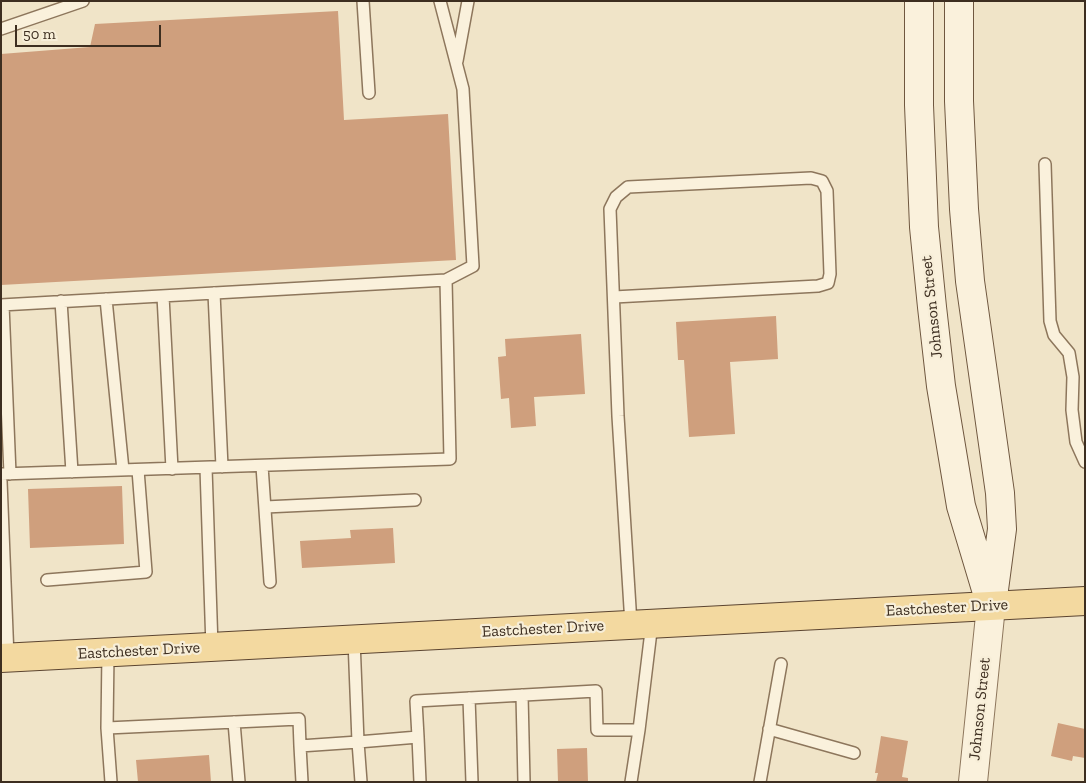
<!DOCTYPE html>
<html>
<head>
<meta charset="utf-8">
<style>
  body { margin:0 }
  #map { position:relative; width:1086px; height:783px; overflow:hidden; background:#f0e4c8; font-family:"Zilla Slab",serif }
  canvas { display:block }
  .frame { position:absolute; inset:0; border:2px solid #3d2e20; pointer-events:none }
  .scale { position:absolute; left:15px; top:25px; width:146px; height:22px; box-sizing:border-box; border:2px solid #3d2e20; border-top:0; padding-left:6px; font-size:15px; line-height:18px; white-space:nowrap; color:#3d2e20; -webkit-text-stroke:4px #f7eed8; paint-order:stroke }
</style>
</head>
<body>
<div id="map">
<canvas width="1086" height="783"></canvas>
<div class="frame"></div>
<div class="scale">50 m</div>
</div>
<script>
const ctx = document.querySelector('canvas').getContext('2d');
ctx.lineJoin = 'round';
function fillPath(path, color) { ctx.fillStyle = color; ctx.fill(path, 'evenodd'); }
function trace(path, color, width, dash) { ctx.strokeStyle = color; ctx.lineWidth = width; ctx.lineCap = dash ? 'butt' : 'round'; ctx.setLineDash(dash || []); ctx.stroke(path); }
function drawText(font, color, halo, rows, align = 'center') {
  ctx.font = font + ' "Zilla Slab",serif'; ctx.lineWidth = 4.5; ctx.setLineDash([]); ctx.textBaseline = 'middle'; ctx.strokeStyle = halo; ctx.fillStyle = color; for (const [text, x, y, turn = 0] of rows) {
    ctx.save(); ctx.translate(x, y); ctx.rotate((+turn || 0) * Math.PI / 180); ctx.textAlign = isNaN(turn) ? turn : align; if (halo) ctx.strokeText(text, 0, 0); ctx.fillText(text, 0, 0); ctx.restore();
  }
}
fillPath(new Path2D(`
  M338 11 344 120 448 114 456 260 1 285V54L90 47 95 24Z
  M776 316 778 359 730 362 735 434 689 437 684 360H678L676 322Z
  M581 334 585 394 534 397 536 426 511 428 509 398 501 399 498 357 506 356 505 339Z
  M122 486 124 544 30 548 28 489Z
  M393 528 395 563 302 568 300 541 351 538 350 530Z
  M1058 723 1085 729V758L1073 756 1072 761 1051 756Z
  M881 736 908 741 902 777 908 778V782H876L878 773H875Z
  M587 748 588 782H558L557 749Z
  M209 755 211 782H138L136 760Z`), '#cf9f7d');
const service = new Path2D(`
  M363 1 369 93
  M1 29 83 1
  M457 61 468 1
  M1045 164 1050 321 1054 335 1069 353 1073 377 1072 410 1076 442 1085 462
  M214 293 222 467
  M163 296 172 469
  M614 297 818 286 828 283 830 274 827 191 822 181 811 178 628 187 616 197 610 209 618 416 631 624
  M106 299 123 470
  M61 301 72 472
  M1 305 446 280
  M3 305 10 474
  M262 466 270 582
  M206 468 212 647
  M1 474 450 459 446 280 473 266 463 89 440 1
  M1 481 8 658
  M265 507 415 500
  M47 580 146 572 138 470
  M108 653 107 728 111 782
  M522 695 524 782
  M469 698 472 782
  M234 722 239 782
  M107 728 299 719 300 746 358 742 354 640
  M769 729 854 753
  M418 737 420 782
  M300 746 302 782
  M361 782 358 742 418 737 416 701 596 691 597 730H639L652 623
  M631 782 639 730
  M760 782 781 664`);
const tertiary = new Path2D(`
  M973 782 991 606`);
const secondary = new Path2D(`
  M919 1V105L924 227 932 307 941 386 961 506 991 606
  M959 1V101L964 209 970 281 1000 493 1002 529 993 597`);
const primary = new Path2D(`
  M1 658 1085 601`);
trace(service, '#8d765c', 14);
trace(tertiary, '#8d765c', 30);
trace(secondary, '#6f573f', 30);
trace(primary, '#5b4430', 30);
trace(service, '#faf1dc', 11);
trace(tertiary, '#faf1dc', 28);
trace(secondary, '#faf1dc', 28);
trace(primary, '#f3d9a0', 28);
drawText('16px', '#3d2e20', '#f7eed8', [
  ["Johnson Street",932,307,-96],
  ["Eastchester Drive",947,608,-3],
  ["Eastchester Drive",543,629,-3],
  ["Eastchester Drive",139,651,-3],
  ["Johnson Street",980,709,-84]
]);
</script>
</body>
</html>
